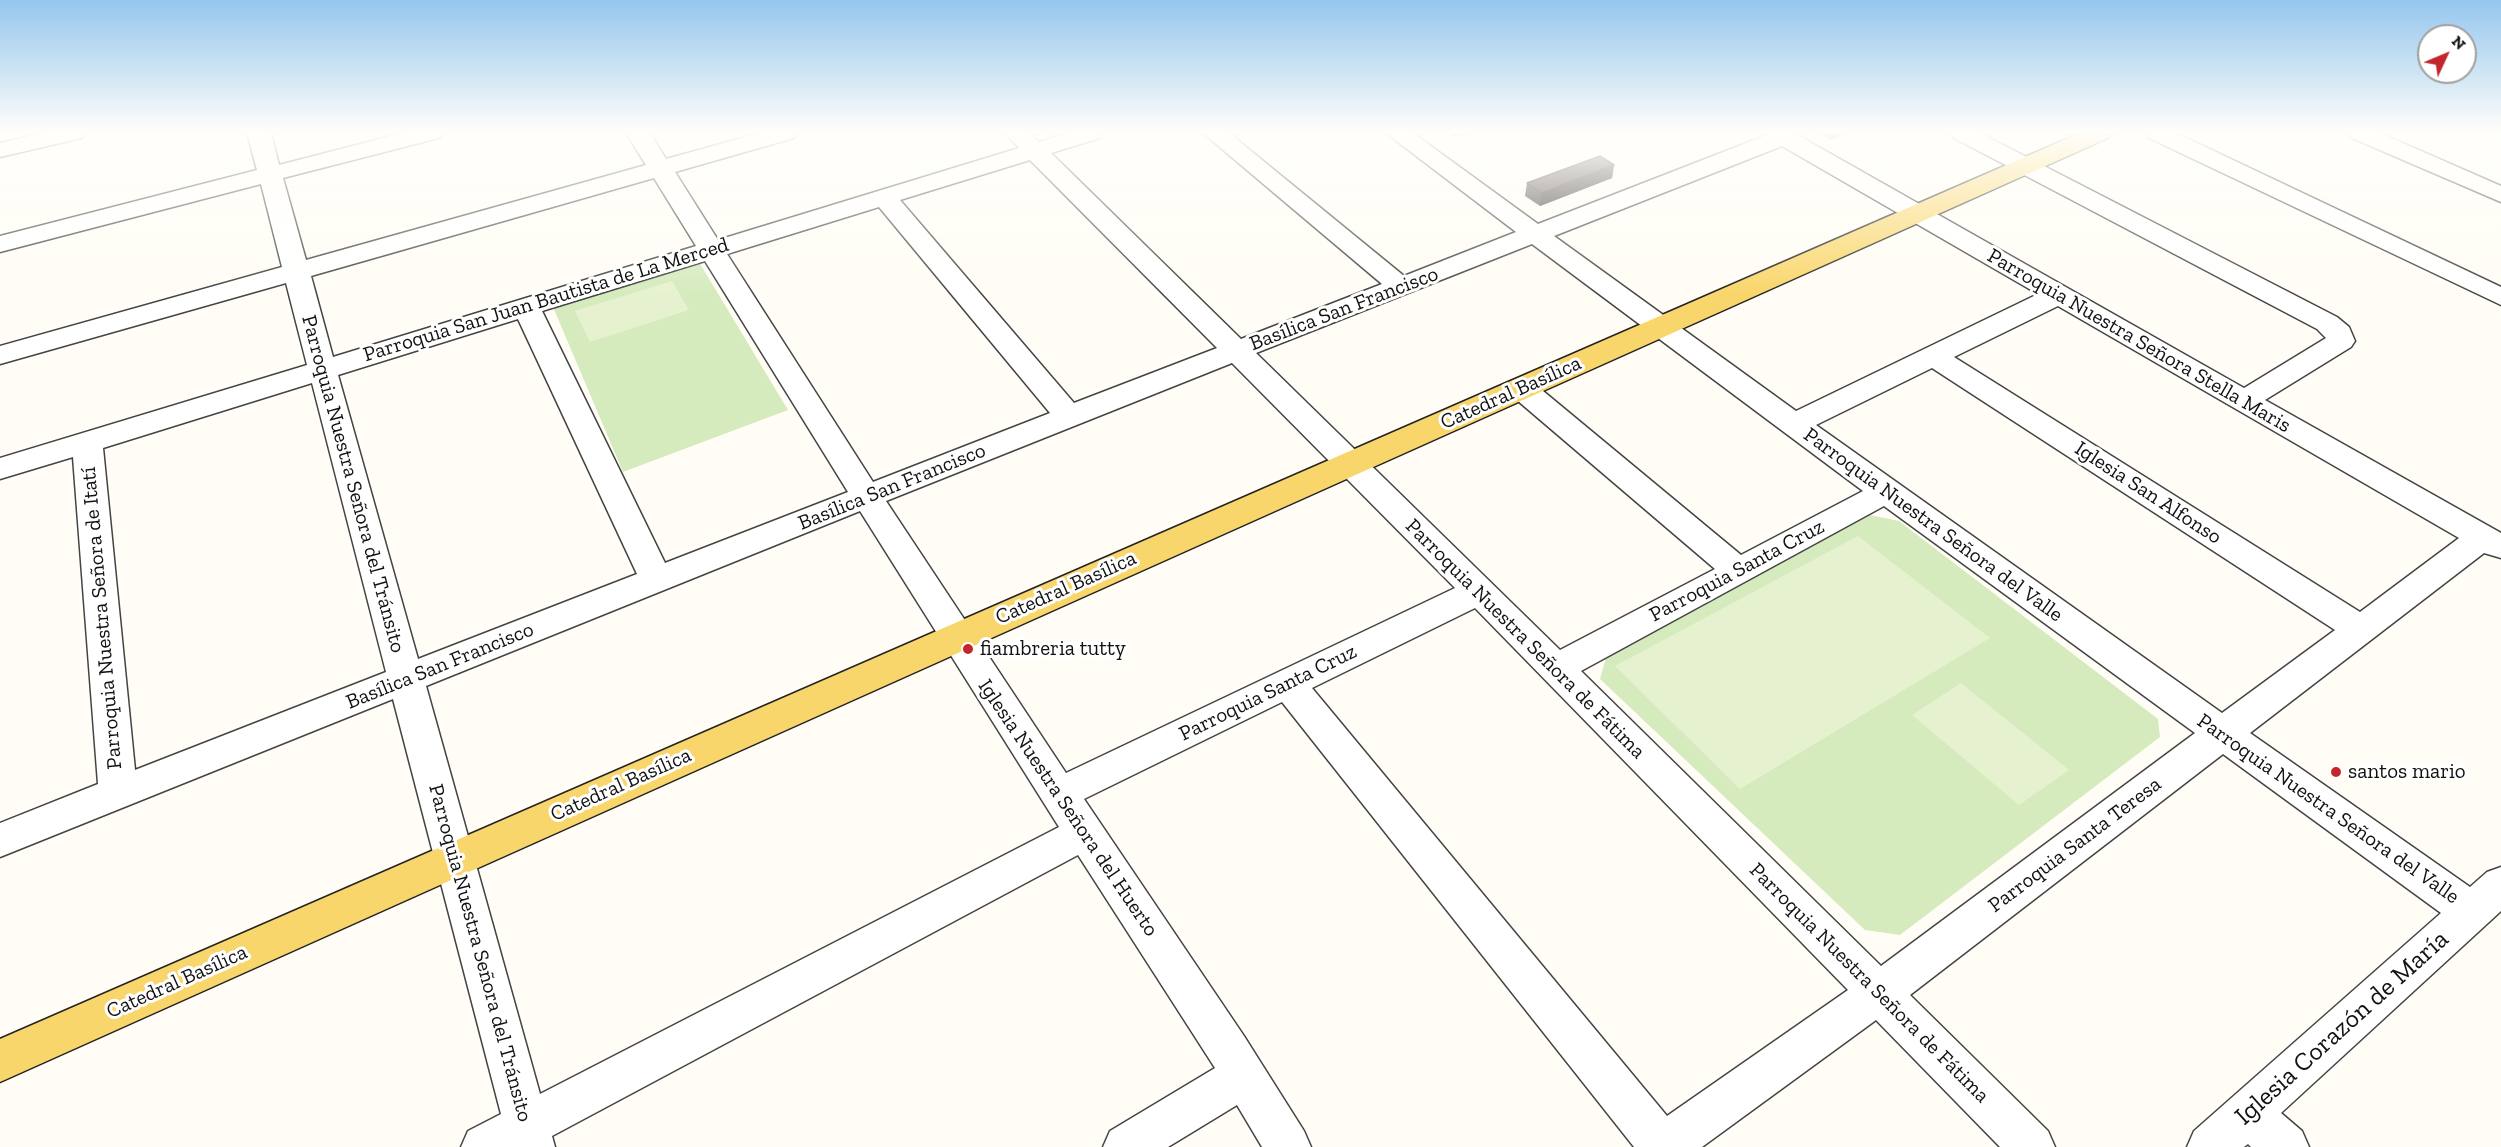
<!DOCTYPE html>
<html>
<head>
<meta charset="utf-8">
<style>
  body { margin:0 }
  #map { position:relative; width:2501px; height:1147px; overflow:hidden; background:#fffdf5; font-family:"Zilla Slab",serif }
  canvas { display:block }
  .north { position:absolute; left:2417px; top:24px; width:60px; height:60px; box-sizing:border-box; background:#fff; border:2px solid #a0a0a0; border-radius:50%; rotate:46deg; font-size:16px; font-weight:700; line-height:24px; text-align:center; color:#111 }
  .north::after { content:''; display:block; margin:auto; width:21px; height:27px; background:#c4262e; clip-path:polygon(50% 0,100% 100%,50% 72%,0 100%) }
</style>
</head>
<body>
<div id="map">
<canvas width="2501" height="1147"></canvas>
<div class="north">N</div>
</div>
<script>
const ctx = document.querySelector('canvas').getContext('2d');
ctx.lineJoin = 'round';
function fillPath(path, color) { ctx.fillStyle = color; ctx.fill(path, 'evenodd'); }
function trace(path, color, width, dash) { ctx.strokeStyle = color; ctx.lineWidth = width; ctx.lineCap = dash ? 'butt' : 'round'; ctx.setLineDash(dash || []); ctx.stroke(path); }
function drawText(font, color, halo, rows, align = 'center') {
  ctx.font = font + ' "Zilla Slab",serif'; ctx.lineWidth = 6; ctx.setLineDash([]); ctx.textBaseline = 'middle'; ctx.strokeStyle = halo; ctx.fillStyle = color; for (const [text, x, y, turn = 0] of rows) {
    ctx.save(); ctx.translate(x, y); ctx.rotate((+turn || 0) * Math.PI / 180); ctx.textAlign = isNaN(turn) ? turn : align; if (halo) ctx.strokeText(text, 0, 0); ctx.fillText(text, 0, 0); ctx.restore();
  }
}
fillPath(new Path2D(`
  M699 262 788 410 623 472 553 307Z
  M1870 515 1899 521 2158 719 2160 737 1900 935 1865 930 1600 679 1606 658Z`), '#d5ebbd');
fillPath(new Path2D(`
  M672 281 689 310 590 342 575 311Z
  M1858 536 1990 638 1740 789 1615 666Z
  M1961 683 2069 770 2019 805 1912 715Z`), '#e6f2cf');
const minor = new Path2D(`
  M43 133H86L82 138 0 157V143Z
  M247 133H271L279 165 403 133H443L439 138 283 178 306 260 646 165 626 133H650L666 159 760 133H798L794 138 675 172 718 240 1019 148 1005 133H1030L1039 142 1068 133H1104L1100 138 1051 153 1241 339 1382 284 1203 133H1229L1404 276 1516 232 1386 133H1413L1538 224 1767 135 1765 133H1794L2244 388 2326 338 2317 329 1954 138 1950 133H1980L2337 317 2349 327 2355 341 2351 347 2265 400 2501 533V558L2484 553 2250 733 2470 887 2487 872 2501 867V911L2281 1113 2302 1131 2309 1147H2251L2248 1144 2244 1147H2187L2194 1131 2441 913 2223 754 1910 995 2048 1131 2055 1147H2000L1876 1020 1702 1147H1634L1282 702 1084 799 1244 1036 1304 1131 1311 1147H1262L1237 1105 1168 1147H1103L1110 1131 1215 1068 1078 855 552 1136 555 1147H461L468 1131 501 1114 393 699 0 857V823L98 784 73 457 0 479V458L307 365 286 283 0 364V346L282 267 261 184 0 252V236L257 170ZM1782 146 2038 294 1796 411 1554 236ZM1030 160 1217 348 1074 403 900 200ZM654 178 696 246 333 357 311 276ZM879 207 1050 413 873 482 727 254ZM1532 244 1863 491 1741 555 1531 381 1521 379 1511 381 1507 388 1511 395 1715 569 1560 650 1256 353ZM705 261 848 492 665 563 542 311ZM2058 306 2459 538 2360 612 1954 357ZM518 319 637 574 418 659 338 375ZM1232 363 1455 588 1066 773 886 501ZM1932 368 2335 630 2222 713 1816 425ZM312 383 386 672 135 770 103 448ZM1884 506 2195 733 1881 966 1581 671ZM860 511 1059 827 540 1094 426 686ZM1475 608 1848 990 1667 1116 1312 688Z
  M2145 133H2176L2501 287V305L2149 138Z
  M2348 133H2380L2501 186V202L2352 138Z`);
const major = new Path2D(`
  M2080 133H2112L2108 138 0 1082V1039Z`);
trace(minor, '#444', 3);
trace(major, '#222', 3);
fillPath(minor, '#fff');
fillPath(major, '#f9d66b');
fillPath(new Path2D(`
  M1450 133H1467L1455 137Z
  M1819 133H1846L1831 140Z
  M1614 165 1612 178 1540 206 1525 196 1527 183Z`), '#4d4742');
fillPath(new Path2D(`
  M1456 133H1467L1455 137Z
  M1833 133H1846L1831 140Z
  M1614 165 1612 178 1540 206 1542 193Z`), '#3f3936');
const building = new Path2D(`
  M1600 156 1614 165 1542 193 1527 183Z`);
fillPath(building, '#5a524d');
trace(building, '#3f3936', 1.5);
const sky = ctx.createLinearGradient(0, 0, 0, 294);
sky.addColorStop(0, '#95c6ee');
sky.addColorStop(0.45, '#fffefa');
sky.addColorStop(1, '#fffefa00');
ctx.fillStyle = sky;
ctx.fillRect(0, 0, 2501, 294);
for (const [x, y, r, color] of [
  [968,649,6,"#c4262e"],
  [2336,772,6,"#c4262e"]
]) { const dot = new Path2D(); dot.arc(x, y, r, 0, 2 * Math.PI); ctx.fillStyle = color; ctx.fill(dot); trace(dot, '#fff', 2); }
drawText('21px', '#111', '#fff', [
  ["Parroquia San Juan Bautista de La Merced",546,300,-17],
  ["Basílica San Francisco",1344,309,-21],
  ["Parroquia Nuestra Señora Stella Maris",2139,341,30],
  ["Catedral Basílica",1511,393,-24],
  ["Parroquia Nuestra Señora del Tránsito",353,484,75],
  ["Basílica San Francisco",892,487,-22],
  ["Iglesia San Alfonso",2148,493,33],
  ["Parroquia Nuestra Señora del Valle",1933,525,36],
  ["Parroquia Santa Cruz",1737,571,-28],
  ["Catedral Basílica",1066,588,-24],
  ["Parroquia Nuestra Señora de Itatí",102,618,-95],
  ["Parroquia Nuestra Señora de Fátima",1525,639,45],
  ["Basílica San Francisco",440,666,-22],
  ["Parroquia Santa Cruz",1268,693,-26],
  ["Catedral Basílica",621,785,-24],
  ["Iglesia Nuestra Señora del Huerto",1068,808,56],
  ["Parroquia Nuestra Señora del Valle",2328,809,35],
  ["Parroquia Santa Teresa",2075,845,-37],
  ["Parroquia Nuestra Señora del Tránsito",480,953,75],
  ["Catedral Basílica",177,982,-24],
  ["Parroquia Nuestra Señora de Fátima",1869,983,45]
]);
drawText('21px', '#111', '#fff', [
  ["fiambreria tutty",980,649],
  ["santos mario",2348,772]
], 'left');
drawText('26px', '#111', '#fff', [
  ["Iglesia Corazón de María",2342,1028,-42]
]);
</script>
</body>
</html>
